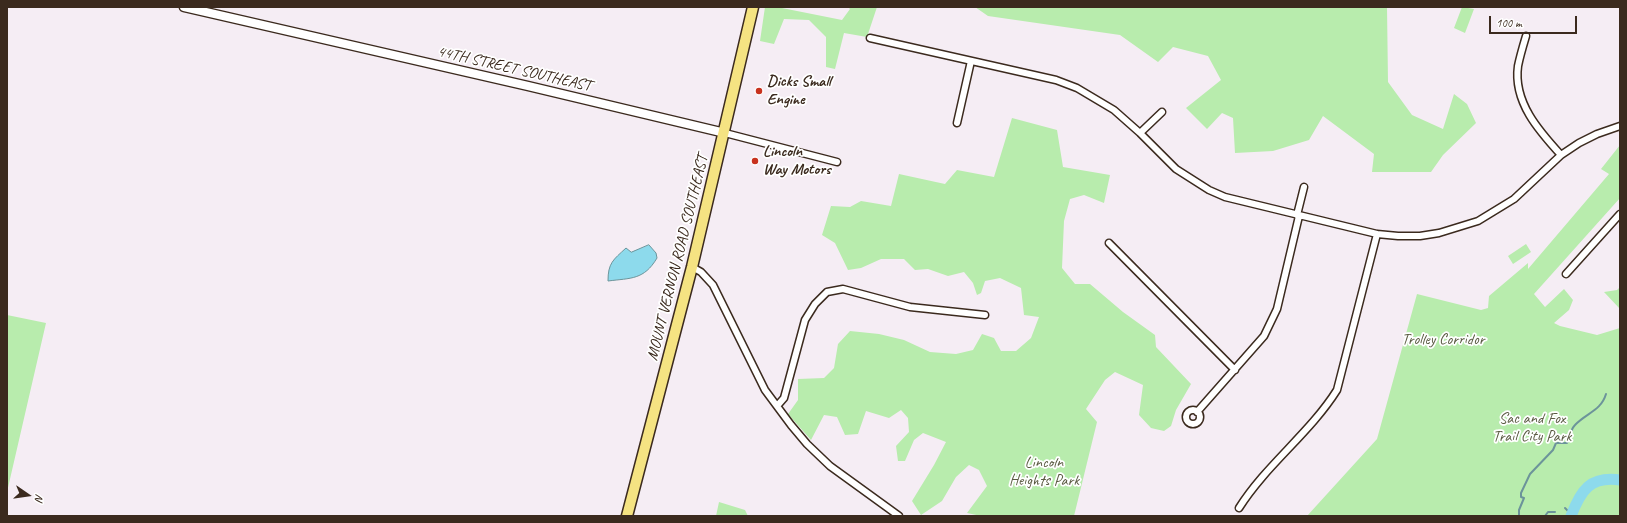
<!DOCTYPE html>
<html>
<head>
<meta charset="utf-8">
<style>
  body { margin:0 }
  #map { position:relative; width:1627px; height:523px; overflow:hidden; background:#f5edf4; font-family:Caveat,sans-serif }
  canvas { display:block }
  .frame { position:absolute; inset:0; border:8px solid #3b2a1e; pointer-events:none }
  .north { position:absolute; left:8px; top:475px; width:40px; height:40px; -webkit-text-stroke:3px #fff; paint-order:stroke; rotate:103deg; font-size:11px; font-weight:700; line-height:16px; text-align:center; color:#3b2a1e }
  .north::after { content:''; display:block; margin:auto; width:14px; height:18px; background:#3b2a1e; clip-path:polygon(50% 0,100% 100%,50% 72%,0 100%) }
  .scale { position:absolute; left:1489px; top:16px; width:88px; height:18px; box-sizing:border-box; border:2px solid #3b2a1e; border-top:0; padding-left:5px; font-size:12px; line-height:14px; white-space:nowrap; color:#3b2a1e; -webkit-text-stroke:3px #fff; paint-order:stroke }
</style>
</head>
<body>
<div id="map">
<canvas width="1627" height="523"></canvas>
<div class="frame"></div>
<div class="north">N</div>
<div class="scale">100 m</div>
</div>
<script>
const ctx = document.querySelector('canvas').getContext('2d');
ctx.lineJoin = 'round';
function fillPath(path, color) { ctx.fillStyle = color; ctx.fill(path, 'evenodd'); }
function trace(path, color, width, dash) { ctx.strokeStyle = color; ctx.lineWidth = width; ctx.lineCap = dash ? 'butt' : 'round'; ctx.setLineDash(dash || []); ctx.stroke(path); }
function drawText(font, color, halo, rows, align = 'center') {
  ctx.font = font + ' Caveat,sans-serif'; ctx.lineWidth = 3.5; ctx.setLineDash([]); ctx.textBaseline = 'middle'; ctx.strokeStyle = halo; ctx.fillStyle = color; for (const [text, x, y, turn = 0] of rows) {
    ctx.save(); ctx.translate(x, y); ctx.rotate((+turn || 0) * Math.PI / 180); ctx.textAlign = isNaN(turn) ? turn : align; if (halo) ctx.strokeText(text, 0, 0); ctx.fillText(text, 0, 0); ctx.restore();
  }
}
fillPath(new Path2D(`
  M765 7H777L842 20 850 9 848 7H877L867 37 844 33 835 69 826 67V37L809 20 784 19 774 44 760 41Z
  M975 7H1387L1388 82 1412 115 1443 129 1454 94 1467 104 1476 123 1443 155 1431 172H1372L1374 154 1323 116 1309 140 1273 151 1235 153 1233 118 1222 113 1207 129 1186 108 1221 80 1208 56 1173 47 1158 62 1120 35 988 16Z
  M1462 7 1474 9 1465 33 1454 28Z
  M1012 118 1057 130 1063 167 1110 175 1104 203 1084 195 1070 199 1064 221 1062 268 1075 284H1090L1123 312 1155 335 1156 347 1191 384 1176 410 1171 426 1164 431 1151 428 1139 415 1143 385 1115 372 1105 380 1086 409 1097 422 1074 516H981L967 513 987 486 979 470 969 465 956 477 942 501 921 515 912 501 934 465 946 442 923 433 914 440 905 461H898L896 446 909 432 908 418 901 410 889 418 866 411 858 434 845 435 837 417 824 415 811 440 788 414 798 400V379L824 378 834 368 838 344 850 331 879 334 904 340 930 352 956 354 973 350 982 334 994 338 1001 351H1016L1031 338 1039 317 1024 315 1021 288 1000 278 985 281 981 293 977 295 973 283 964 272 948 276 928 269 915 270 904 259H881L861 268 848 270 835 243 822 235 831 206 850 207 861 201 891 206 899 174 945 184 957 170 994 177Z
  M1620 145V198L1534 294 1545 307 1564 289 1573 300 1569 310 1554 323 1560 326 1597 335 1620 328V516H1307L1377 439 1417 294 1481 310 1488 308 1489 296 1528 263V269L1609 174 1601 169Z
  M1526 244 1531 252 1513 264 1508 256Z
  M1620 287V309L1604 292 1617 290Z
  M7 315 46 323 7 492Z
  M719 502 745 510 748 516H716Z`), '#b8ecad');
const water = new Path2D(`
  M649 245 656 253 657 258C644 280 631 278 608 281 608 263 613 260 626 248L631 252Z`);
fillPath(water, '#8ddaec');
trace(water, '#6c949a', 1);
trace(new Path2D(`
  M1565 508 1571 514
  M1519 516V510L1524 498 1521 497V493L1530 474 1553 450 1556 443H1567C1569 437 1571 429 1575 425 1586 413 1601 411 1606 394
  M1545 516 1548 512H1555`), '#6c949a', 2);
trace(new Path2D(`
  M1571 516C1581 490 1590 476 1620 480`), '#8ddaec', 11);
const minor = new Path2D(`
  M1526 36C1523 46 1520 56 1518 66 1513 102 1539 131 1561 155
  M870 38 1056 80 1077 88 1114 110 1140 133 1176 169 1209 190 1225 197 1377 234 1398 236H1420L1439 233 1478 221 1514 199 1561 155 1579 143 1597 134 1620 126
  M957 123 971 61
  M725 133 837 162
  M1140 133 1162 112
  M1297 215 1304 187
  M1109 243 1235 370
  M692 267 701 272 713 285 765 390 791 425 807 444 830 466 899 516
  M1566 274 1620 214
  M777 406 784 398 805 320 815 304 827 292 843 289 910 307 985 315
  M1186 417a7 7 0 1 1 14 0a7 7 0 1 1-14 0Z
  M1197 412 1264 336 1277 309 1299 216
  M1239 508C1266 465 1310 433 1337 390L1377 234`);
const tertiary = new Path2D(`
  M184 7 528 86 725 133`);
const primary = new Path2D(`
  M627 516 692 267 753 7`);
trace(minor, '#3b2a1e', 9);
trace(tertiary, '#3b2a1e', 11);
trace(primary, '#3b2a1e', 13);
trace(minor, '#fff', 6);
trace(tertiary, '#fff', 8);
trace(primary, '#f5e382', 10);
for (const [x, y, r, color] of [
  [759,91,4,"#c8321e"],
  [755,161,4,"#c8321e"]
]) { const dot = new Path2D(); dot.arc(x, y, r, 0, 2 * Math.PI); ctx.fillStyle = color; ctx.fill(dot); trace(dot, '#fff', 1.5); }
drawText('16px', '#3b2a1e', '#fff', [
  ["44TH STREET SOUTHEAST",514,69,13],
  ["MOUNT VERNON ROAD SOUTHEAST",678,258,-76]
]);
drawText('bold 16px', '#3b2a1e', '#fff', [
  ["Dicks Small",767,82],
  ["Engine",767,100],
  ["Lincoln",763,152],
  ["Way Motors",763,170]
], 'left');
drawText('16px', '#5a5a42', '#fff', [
  ["Trolley Corridor",1443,340],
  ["Sac and Fox",1532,419],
  ["Trail City Park",1532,437],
  ["Lincoln",1044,463],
  ["Heights Park",1044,481]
]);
</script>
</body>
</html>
